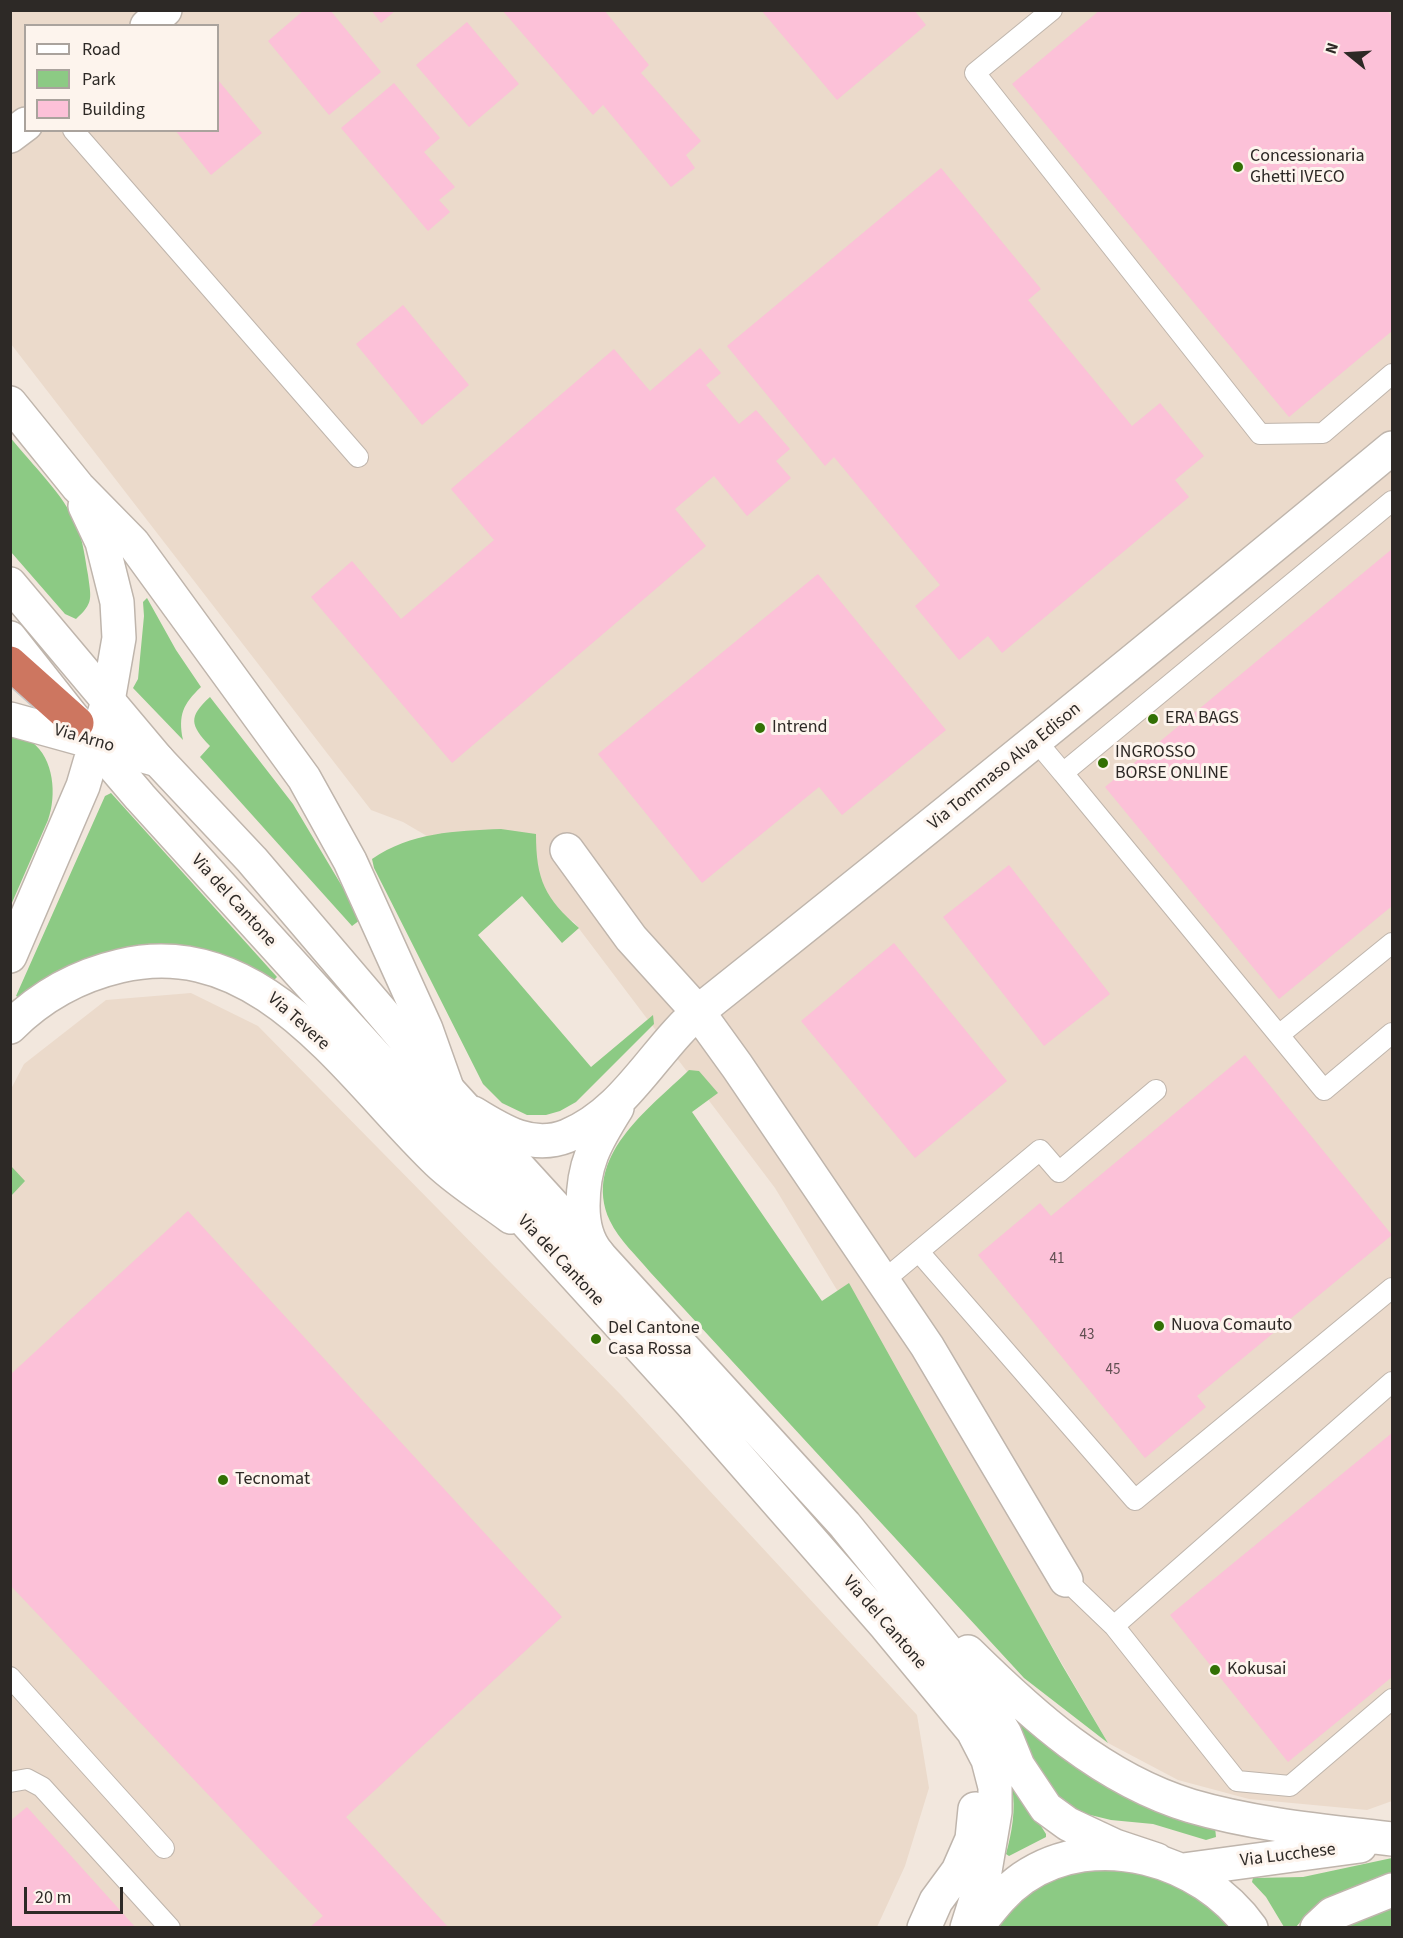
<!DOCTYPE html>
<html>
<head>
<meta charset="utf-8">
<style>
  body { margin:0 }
  #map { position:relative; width:1403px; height:1938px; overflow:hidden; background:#f2e7dd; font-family:"Source Sans 3",sans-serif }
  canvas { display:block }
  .frame { position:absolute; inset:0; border:12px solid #2d2926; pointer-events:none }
  .legend { position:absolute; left:24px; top:24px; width:195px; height:108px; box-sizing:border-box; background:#fdf4ed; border:2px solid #aaa39d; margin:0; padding:8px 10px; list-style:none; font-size:18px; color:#2d2926 }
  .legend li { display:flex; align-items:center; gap:12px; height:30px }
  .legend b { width:30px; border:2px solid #aaa39d }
  .north { position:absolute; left:1319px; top:24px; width:60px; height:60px; -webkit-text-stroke:4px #fdf4ed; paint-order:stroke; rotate:288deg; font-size:16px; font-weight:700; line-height:24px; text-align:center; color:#2d2926 }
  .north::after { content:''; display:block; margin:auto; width:21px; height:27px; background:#2d2926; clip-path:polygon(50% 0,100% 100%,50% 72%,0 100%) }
  .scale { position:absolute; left:24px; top:1887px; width:99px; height:27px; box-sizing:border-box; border:3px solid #2d2926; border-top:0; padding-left:8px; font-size:18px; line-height:21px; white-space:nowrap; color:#2d2926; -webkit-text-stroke:4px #fdf4ed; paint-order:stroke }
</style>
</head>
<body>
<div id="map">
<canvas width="1403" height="1938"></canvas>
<div class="frame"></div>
<ul class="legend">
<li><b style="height:8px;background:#fff"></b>Road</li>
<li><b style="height:16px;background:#8cca84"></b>Park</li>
<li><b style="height:16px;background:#fcc1d8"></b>Building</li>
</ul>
<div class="north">N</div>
<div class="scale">20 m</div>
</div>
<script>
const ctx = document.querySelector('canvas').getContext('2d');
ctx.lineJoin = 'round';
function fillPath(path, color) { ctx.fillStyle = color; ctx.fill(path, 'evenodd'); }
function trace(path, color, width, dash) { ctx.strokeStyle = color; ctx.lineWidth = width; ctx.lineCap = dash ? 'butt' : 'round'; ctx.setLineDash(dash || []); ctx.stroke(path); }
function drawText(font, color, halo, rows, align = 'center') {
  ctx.font = font + ' "Source Sans 3",sans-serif'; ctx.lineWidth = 6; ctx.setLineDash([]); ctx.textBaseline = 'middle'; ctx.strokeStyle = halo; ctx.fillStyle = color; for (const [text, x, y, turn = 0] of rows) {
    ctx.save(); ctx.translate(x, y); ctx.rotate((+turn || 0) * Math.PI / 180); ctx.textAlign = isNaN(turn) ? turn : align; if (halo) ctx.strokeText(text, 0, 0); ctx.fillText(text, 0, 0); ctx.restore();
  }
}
fillPath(new Path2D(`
  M10 11H1392V1801L1367 1810 1249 1799 1178 1780 1108 1743 1020 1591 775 1188 574 922 403 822 371 810 11 344ZM26 26H218V130H26Z
  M191 993 258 1026 622 1396 917 1715 929 1788 905 1866 877 1927H11L10 1091 24 1064 106 1000Z`), '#ebdacb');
fillPath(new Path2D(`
  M10 437C32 465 63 493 77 526 83 541 85 558 88 575 91 598 94 603 76 619L65 614 11 552Z
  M147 598 176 650 201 687C183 704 178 715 183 740L133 688 138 679 144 616 143 602Z
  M210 697 293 804 358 913 360 920 352 926 200 757 210 746C190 725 188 717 210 697Z
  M11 731C17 734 26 737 32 742 54 759 57 795 48 820L11 905Z
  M111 793 277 977 272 982 236 961 22 999 16 996 105 796Z
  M501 829 536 834C536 880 545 898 579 928L562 943 522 896 478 935 591 1067 653 1015 654 1024 576 1102 560 1111 546 1115H527L502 1103 483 1084 374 868 372 859C411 832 455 831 501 829Z
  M689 1070 699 1071 718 1093 692 1112 822 1301 849 1283 1062 1665 1108 1743 1024 1678 650 1272C637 1256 619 1240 610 1221 581 1157 649 1109 689 1070Z
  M11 1166 25 1181 11 1196Z
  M1012 1717 1215 1827 1216 1837 1206 1840 1153 1824 1111 1820 1074 1811 1050 1794Z
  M1015 1785 1046 1834V1837L1009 1856 1006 1854C1012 1832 1016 1810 1012 1787Z
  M1392 1858V1875C1356 1886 1321 1896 1296 1927H1284L1266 1897 1252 1882 1253 1878 1303 1877Z
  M1103 1865 1180 1880 1232 1928H993C1034 1886 1045 1876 1103 1865Z
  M1392 1900V1927L1339 1928Z`), '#8cca84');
fillPath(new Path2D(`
  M304 10H330L381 72 329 115 268 41Z
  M371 10H396L381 23Z
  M502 10H604L649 65 641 73 701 141 686 155 695 168 671 187 603 105 593 115Z
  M761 10H914L926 25 837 100Z
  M1100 10H1387L1392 17V331L1289 417 1012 84Z
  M467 22 519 84 469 127 416 65Z
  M218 80 262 133 211 175 175 130H218Z
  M394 83 440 138 424 152 455 187 439 200 450 212 428 231 341 128Z
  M941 168 1041 289 1028 300 1132 426 1160 403 1204 456 1175 480 1189 497 1002 653 988 636 959 660 915 606 940 585 834 457 825 466 727 346Z
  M403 305 469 385 422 425 356 344Z
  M700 348 721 373 706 385 739 424 756 410 790 449 776 461 791 478 747 516 714 476 675 509 706 546 452 763 311 597 352 561 401 619 494 540 451 489 614 349 650 391Z
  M1392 549V906L1279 999 1105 787Z
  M818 574 946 730 842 815 819 787 702 883 598 754Z
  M1009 865 1110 994 1044 1046 943 917Z
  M894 943 1007 1081 915 1158 801 1021Z
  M1245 1055 1392 1235 1197 1396 1206 1407 1145 1458 978 1255 1040 1203 1051 1216Z
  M188 1211 562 1617 346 1817 449 1928H309L323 1916 10 1585V1375Z
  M1392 1433V1677L1288 1762 1170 1615Z
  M27 1807 136 1928H10V1821Z`), '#fcc1d8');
const service = new Path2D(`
  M1052 10 975 73 1260 434 1323 433 1392 374
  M73 130 358 457
  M1037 742 1063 773 1392 501
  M1063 773 1324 1090 1392 1033
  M1279 1035 1392 943
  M919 1252 1135 1500 1392 1288
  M883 1281 1040 1150 1059 1172 1156 1090
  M1066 1580 1114 1626 1237 1781 1290 1786 1392 1699
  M1114 1626 1392 1382
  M10 1677 164 1848
  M10 1782 27 1779 42 1787 170 1928`);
const minor = new Path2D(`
  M147 26 165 10
  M10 136 26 124
  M10 403 78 487 133 543 304 778 350 861 426 1029 447 1088
  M85 506 102 542 117 602 119 638 108 701
  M567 850 631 938 698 1012 737 1066 927 1346 1066 1580
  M10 1027C41 996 77 976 120 966 262 932 350 1078 438 1162 460 1183 487 1199 511 1217
  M473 1113C502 1131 532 1150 567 1136 628 1111 655 1046 704 1007 935 823 1165 636 1392 448
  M598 1254C587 1241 583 1223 583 1206 583 1164 595 1143 617 1108`);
const tertiary = new Path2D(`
  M10 719 158 760
  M10 956 83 786 108 701`);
const secondary = new Path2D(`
  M10 584 158 760 252 860 448 1090 845 1525 958 1664 989 1708 1005 1734 1018 1766 1046 1808 1068 1824 1115 1846 1157 1860
  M10 638 77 723 140 797 691 1403 886 1626 973 1731 988 1760 995 1787V1812L985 1871 967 1928
  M968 1652C1032 1715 1102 1779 1191 1806 1256 1825 1325 1831 1392 1839
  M1183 1870 1360 1846
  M924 1928 936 1901 958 1871 972 1839 975 1809
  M976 1928C991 1909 1003 1892 1023 1878 1096 1828 1202 1859 1251 1928
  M1317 1928 1332 1914 1392 1890`);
const motorway = new Path2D(`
  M10 663 77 723`);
trace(service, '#bfb5ac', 22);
trace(minor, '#bfb5ac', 36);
trace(tertiary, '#bfb5ac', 36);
trace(secondary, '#bfb5ac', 36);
trace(motorway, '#c8c7c7', 36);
trace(service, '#fff', 20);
trace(minor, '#fff', 33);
trace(tertiary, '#fff', 33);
trace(secondary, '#fff', 33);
trace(motorway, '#cd7660', 33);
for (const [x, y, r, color] of [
  [1238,167,6,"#327004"],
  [1153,719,6,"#327004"],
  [760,728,6,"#327004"],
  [1103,763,6,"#327004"],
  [1159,1326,6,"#327004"],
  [596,1339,6,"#327004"],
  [223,1480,6,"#327004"],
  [1215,1670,6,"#327004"]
]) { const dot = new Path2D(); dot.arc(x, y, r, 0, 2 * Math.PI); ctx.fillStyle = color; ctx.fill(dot); trace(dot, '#fdf4ed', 2); }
drawText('15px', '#614f52', null, [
  ["41",1057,1260],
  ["43",1087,1336],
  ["45",1113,1371]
]);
drawText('18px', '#2d2926', '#fdf4ed', [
  ["Concessionaria",1250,157],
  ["Ghetti IVECO",1250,178],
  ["ERA BAGS",1165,719],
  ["Intrend",772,728],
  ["INGROSSO",1115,753],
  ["BORSE ONLINE",1115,774],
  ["Nuova Comauto",1171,1326],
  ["Del Cantone",608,1329],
  ["Casa Rossa",608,1350],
  ["Tecnomat",235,1480],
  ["Kokusai",1227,1670]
], 'left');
drawText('18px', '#2d2926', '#fdf4ed', [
  ["Via Arno",84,739,16],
  ["Via Tommaso Alva Edison",1005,767,-39],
  ["Via del Cantone",233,901,48],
  ["Via Tevere",298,1022,42],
  ["Via del Cantone",560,1261,47],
  ["Via del Cantone",884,1623,49],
  ["Via Lucchese",1288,1856,-7]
]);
</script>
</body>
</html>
